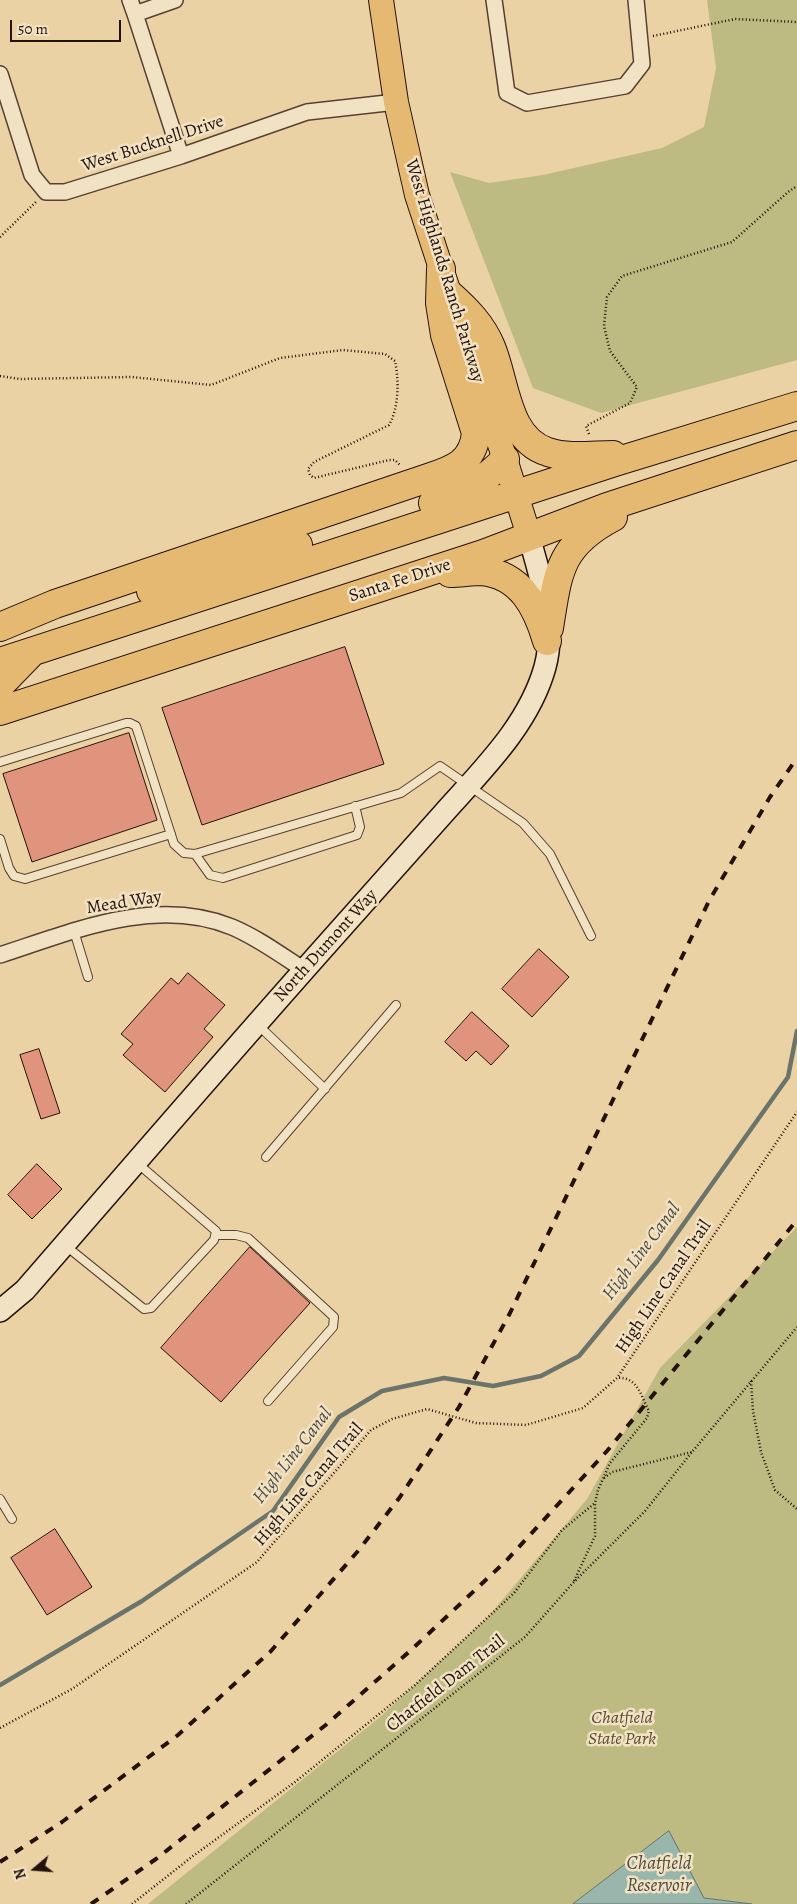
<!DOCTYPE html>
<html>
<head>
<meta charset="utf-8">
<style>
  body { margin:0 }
  #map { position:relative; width:797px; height:1904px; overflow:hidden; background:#ebd2a5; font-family:Alegreya,serif }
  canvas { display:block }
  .north { position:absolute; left:10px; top:1844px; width:50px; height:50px; -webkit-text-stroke:4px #f2e2c4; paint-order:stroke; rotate:252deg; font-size:14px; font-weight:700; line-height:20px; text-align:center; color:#241109 }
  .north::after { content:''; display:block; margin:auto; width:18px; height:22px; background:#241109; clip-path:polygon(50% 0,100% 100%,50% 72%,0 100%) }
  .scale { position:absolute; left:10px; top:20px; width:111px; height:22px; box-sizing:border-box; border:2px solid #241109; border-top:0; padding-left:6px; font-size:15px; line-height:18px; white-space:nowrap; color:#241109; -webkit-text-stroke:4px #f2e2c4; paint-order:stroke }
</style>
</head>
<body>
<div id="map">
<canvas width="797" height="1904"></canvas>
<div class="north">N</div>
<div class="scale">50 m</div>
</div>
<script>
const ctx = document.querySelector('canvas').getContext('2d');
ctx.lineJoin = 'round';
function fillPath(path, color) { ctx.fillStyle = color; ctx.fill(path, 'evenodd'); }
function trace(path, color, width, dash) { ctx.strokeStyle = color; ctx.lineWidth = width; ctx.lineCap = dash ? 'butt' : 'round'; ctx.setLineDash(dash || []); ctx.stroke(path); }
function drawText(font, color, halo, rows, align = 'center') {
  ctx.font = font + ' Alegreya,serif'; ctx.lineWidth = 5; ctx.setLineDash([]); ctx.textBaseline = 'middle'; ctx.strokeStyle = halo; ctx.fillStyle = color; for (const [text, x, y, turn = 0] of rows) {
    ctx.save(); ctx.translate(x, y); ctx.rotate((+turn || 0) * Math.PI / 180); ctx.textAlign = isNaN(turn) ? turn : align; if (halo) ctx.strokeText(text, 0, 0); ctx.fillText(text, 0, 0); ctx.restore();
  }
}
fillPath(new Path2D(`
  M707 0H797V360L601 413 533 388 450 172 489 183 543 175 662 148 704 127 716 68Z
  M797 1227V1904H148L380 1717 488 1617 587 1499 660 1368Z`), '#bdba82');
const water = new Path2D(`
  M669 1831 704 1898 752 1904H573Z`);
fillPath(water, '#99b6ad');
trace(water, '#6a746b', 1);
trace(new Path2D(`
  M0 1685 142 1601 273 1511 339 1417 382 1391 444 1378 493 1386 541 1376 579 1356 658 1260 788 1077 797 1031`), '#6a746b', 4.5);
const building = new Path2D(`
  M345 647 384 764 202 825 162 708Z
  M129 733 157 820 32 862 3 774Z
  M539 949 569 977 532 1017 502 989Z
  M188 973 225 1005 204 1029 213 1037 165 1092 123 1055 133 1044 121 1034 171 978 178 984Z
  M472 1012 509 1046 491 1065 476 1051 466 1061 445 1042Z
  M39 1049 60 1113 41 1119 20 1055Z
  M37 1164 62 1189 32 1219 8 1195Z
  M250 1247 310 1303 221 1402 161 1348Z
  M55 1529 92 1587 47 1615 11 1558Z`);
fillPath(building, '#e0937d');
trace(building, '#241109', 1);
const lane = new Path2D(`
  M0 762 126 723H130L136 726 174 844 184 853 195 854 401 793 440 766 523 823 550 854 591 936
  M0 839 9 868 14 876 25 879 171 834
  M195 854 210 875 223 878 357 835 360 827 355 806
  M74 931 88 977
  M258 1025 325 1089
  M266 1157 396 1005
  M216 1235H236L248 1238 334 1317 333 1327 268 1401
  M66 1246 144 1309 151 1308 214 1240 216 1231 136 1162
  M0 1499 12 1519`);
const street = new Path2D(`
  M130 0 135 14 175 0
  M494 0 507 93 527 103 625 86 642 64 636 0
  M135 14 181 156
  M0 74 32 175 46 192H65L181 156 307 112 396 102
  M0 955C74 931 155 896 232 927 258 938 281 955 304 970`);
const secondary = new Path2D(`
  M0 1311 25 1290C131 1168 237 1045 345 924 377 888 410 851 443 814 482 770 529 725 545 667 557 623 540 578 529 536`);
const primary = new Path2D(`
  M381 0 396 102 417 195 472 363 505 459 529 536`);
const highway = new Path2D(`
  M449 294C466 309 482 325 491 347 506 383 506 439 548 452 568 459 593 455 613 455
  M433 503C461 494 486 481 505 459
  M450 573C460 573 471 571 482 571 521 575 537 607 547 641
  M151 591 298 545
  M0 627 55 604 422 480C448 471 473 466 476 433L445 335 440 303 441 269
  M549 628C558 573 558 546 613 517
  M0 662 615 462 797 406
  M0 685 32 652
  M0 711 483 554 607 507 797 445`);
trace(lane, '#564130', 10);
trace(street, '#564130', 18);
trace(secondary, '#241109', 24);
trace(primary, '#241109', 26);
trace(highway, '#241109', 30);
trace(new Path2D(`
  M653 36 735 19 797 22
  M0 237 37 201
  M0 376 20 379 132 377 211 385 280 358 343 350 385 354 395 361C399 380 399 408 389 425L314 462 308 469 310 475 314 478 389 460H395L401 466
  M589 434 586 426 630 403 637 387 610 351 604 326 607 297 622 276 732 242 788 192 797 186
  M751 1381 753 1411 761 1452 775 1490 797 1509
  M604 1478 612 1472 692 1452
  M574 1581 595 1536V1503L598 1490 610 1463 647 1418 649 1411C641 1397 638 1376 617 1378
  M0 1728 72 1689 257 1562 371 1430 392 1419 427 1409 476 1423 526 1425 583 1408 617 1378 797 1112
  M132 1904 193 1856 295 1782 415 1685 514 1593 562 1530 595 1503
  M186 1904 525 1637 572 1584 645 1511 692 1452 797 1327`), '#241109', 2.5, [1, 2.5]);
trace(lane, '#f2e2c4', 8);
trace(street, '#f2e2c4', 15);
trace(secondary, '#f2e2c4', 21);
trace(primary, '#e6b972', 24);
trace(highway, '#e6b972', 28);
trace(new Path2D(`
  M0 1862 62 1822 178 1735 271 1651 358 1551 400 1497 459 1407 510 1313 709 901 770 797 797 758
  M91 1904 156 1859 327 1724 410 1651 506 1561 607 1451 797 1220`), '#241109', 4, [9, 9]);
drawText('18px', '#241109', '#f2e2c4', [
  ["West Bucknell Drive",153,144,-18],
  ["West Highlands Ranch Parkway",444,271,73],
  ["Santa Fe Drive",400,581,-18],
  ["Mead Way",124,903,-9],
  ["North Dumont Way",326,946,-48],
  ["High Line Canal Trail",664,1287,-56],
  ["High Line Canal Trail",309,1485,-49],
  ["Chatfield Dam Trail",446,1684,-38]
]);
drawText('italic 18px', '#5a4c33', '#f2e2c4', [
  ["Chatfield",622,1719],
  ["State Park",622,1740]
]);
drawText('italic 19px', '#4d4b42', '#f2e2c4', [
  ["High Line Canal",642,1252,-53],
  ["High Line Canal",293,1456,-52],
  ["Chatfield",659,1864],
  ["Reservoir",659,1886]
]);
</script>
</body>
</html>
